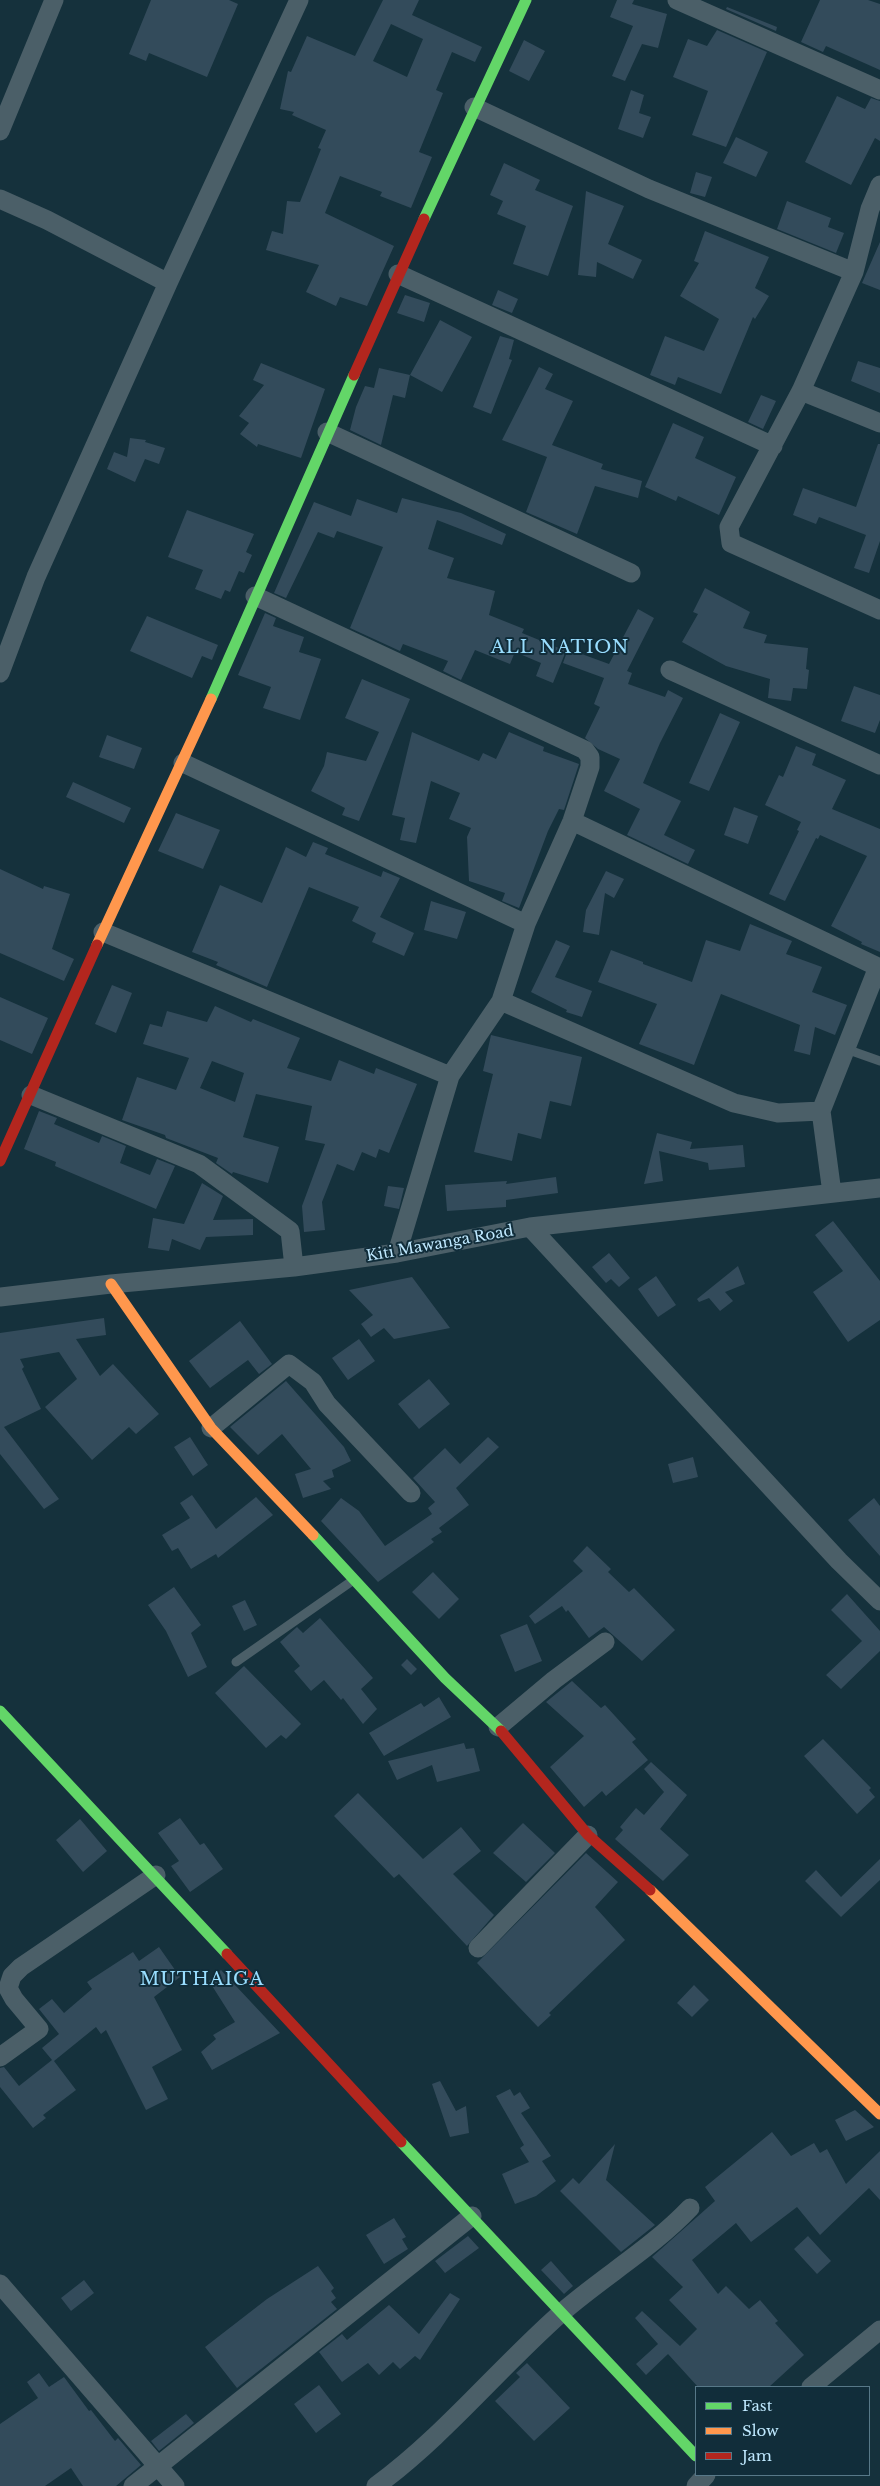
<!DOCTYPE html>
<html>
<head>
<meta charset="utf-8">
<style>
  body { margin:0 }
  #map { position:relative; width:880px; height:2486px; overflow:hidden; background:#15313c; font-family:"Libre Baskerville",serif }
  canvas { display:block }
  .legend { position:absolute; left:695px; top:2386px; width:175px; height:90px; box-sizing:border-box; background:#112d3a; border:1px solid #577888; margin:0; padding:6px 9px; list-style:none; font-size:15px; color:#bfe8fe }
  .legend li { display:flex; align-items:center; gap:10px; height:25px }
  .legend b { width:25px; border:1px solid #577888 }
</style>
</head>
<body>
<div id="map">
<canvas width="880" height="2486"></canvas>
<ul class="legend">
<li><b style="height:6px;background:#63d668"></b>Fast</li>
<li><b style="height:6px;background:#ff974d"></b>Slow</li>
<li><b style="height:6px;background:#b3261e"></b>Jam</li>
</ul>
</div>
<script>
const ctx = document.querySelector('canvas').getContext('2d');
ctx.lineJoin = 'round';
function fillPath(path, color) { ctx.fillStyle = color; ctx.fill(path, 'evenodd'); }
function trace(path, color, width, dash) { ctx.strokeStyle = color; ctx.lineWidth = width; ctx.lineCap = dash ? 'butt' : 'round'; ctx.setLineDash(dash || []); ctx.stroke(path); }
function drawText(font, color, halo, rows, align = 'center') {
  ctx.font = font + ' "Libre Baskerville",serif'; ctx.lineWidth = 4; ctx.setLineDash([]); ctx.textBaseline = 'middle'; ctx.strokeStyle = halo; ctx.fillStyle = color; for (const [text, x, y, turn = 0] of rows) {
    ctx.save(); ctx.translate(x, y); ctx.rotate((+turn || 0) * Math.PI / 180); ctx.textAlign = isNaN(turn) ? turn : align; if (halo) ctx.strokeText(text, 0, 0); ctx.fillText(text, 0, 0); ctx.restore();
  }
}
fillPath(new Path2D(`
  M151 0H229L238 4 207 77 149 53 146 61 129 54Z
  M383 0H419L412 15 482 47 475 62 452 52 436 90 443 93 419 152 432 157 411 208 380 196 382 192 340 176 325 213 394 246 367 306 340 297 336 306 306 292 319 265 266 250 272 231 283 234 287 201 300 202 321 149 318 148 326 130 292 115 294 112 280 109 288 71 291 72 307 36 355 56ZM391 24 423 39 407 77 373 61Z
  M617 0H634L632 4 667 14 658 48 642 44 625 81 612 76 633 26 610 17Z
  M820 0H868L880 4V70L826 46 823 52 801 42Z
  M727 7 777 27 776 31 726 9Z
  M717 30 767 52 726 147 692 135 708 91 673 77 688 39 707 46Z
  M524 40 545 51 529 81 509 71Z
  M631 90 644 95 639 113 651 117 643 138 618 129Z
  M837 96 865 109 871 98 880 101V141L875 138 851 185 805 162Z
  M736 137 768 152 756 177 723 163Z
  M504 163 540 180 535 190 573 206 548 276 513 264 526 226 497 214 503 201 490 195Z
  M696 172 712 177 705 197 690 193Z
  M586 191 624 206 608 244 642 260 633 279 597 262 596 277 578 275Z
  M787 201 831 218 828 227 844 233 836 253 777 229Z
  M705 231 769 257 755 288 769 296 755 319 753 317 721 394 678 377 675 385 650 375 665 336 704 351 719 319 680 296 699 263 694 261Z
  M880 242V290L862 283Z
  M498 290 518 299 512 313 492 305Z
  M405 295 430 303 424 322 397 313Z
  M440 320 472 337 442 392 410 375Z
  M500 336 514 340 509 359 512 360 491 414 473 407Z
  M858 361 880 368V393L851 381Z
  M261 363 325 389 301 458 258 444 257 447 240 434 249 423 239 416 264 385 253 380Z
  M539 367 553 374 545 389 573 401 552 445 603 464 601 469 642 481 638 498 595 486 577 534 526 512 547 457 502 440Z
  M379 368 410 375 405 398 393 395 381 445 350 430 356 407 365 386 374 388Z
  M761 395 776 401 763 429 748 422Z
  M673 423 704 437 695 458 736 477 719 515 678 496 676 501 645 487Z
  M130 438 146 440 145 442 165 448 159 464 145 459 135 482 107 469 114 452 127 457Z
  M878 444H880V541L869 573 854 568 866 535 819 517 816 524 793 515 803 488 856 507Z
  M402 498 461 513 506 534 502 545 437 520 428 549 454 558 447 578 495 591 489 615 524 629 522 633 566 651 553 683 536 676 541 663 515 652 510 664 475 650 461 680 443 671 448 661 403 644 400 651 350 628 383 547 337 531 334 538 318 532 286 598 274 593 314 502 351 516 357 499 397 513Z
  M187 510 254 534 246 552 252 555 244 573 239 571 230 592 225 590 221 599 195 589 203 570 168 557Z
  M705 588 750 612 743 628 767 635 764 643 808 648 806 669 809 670 807 689 793 688 791 701 768 698 770 679 726 666 682 642 698 614 693 612Z
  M638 609 654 618 627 671 632 673 628 684 665 697 668 690 683 698 660 743 643 783 681 801 664 835 695 850 688 864 627 835 640 809 604 791 620 759 598 749 585 738 600 707 594 704 604 678 563 663 568 649 609 664Z
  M265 613 276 618 273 626 304 637 299 652 321 659 300 720 263 708 271 687 238 675Z
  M147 616 218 645 212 660 202 656 192 678 130 651Z
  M362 679 410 699 359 821 342 815 345 808 311 791 324 766 327 752 366 761 379 732 345 718Z
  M854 686 880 695V720L875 733 841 721Z
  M720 713 740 722 709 791 689 783Z
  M412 732 479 761 483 753 496 759 509 732 544 747 543 751 579 764 564 810 559 809 548 831 519 908 502 901 505 893 469 881 467 837 471 828 449 819 460 793 431 781 416 843 400 840 405 818 392 815Z
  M107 735 142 748 134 769 99 757Z
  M796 746 816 754 812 765 846 780 832 809 880 829V952L861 944 862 942 831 926 867 856 820 835 818 839 816 838 785 901 769 894 799 831 797 830 801 822 765 805 779 775 783 777Z
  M73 782 131 808 124 823 66 797Z
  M734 807 758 816 748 844 724 835Z
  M176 813 220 830 203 869 158 851Z
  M313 842 328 848 325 854 381 877 383 871 400 878 380 917 414 933 404 956 372 942 376 933 352 921 359 907 309 887 267 987 216 965 218 962 192 952 220 885 262 903 286 847 306 857Z
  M0 869 43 889 44 886 70 894 52 949 74 959 64 981 0 953Z
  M606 871 624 879 614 898 605 893 599 935 583 932 586 910Z
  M431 901 466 912 457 939 424 930Z
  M750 924 792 941 786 954 822 967 812 992 847 1005 835 1035 815 1027 810 1055 794 1051 800 1025 721 994 694 1065 639 1044 657 1004 598 982 611 950 643 962V964L692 982 706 940 740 951Z
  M556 940 570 946 555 977 592 991 582 1017 566 1012 567 1010 531 992Z
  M112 985 132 993 116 1033 95 1024Z
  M0 997 48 1018 32 1054 0 1040Z
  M215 1006 251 1022 253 1019 300 1038 287 1068 331 1081 339 1060 374 1074 376 1068 417 1084 389 1153 379 1149 376 1158 362 1152 354 1171 337 1164 322 1202 325 1230 304 1232 302 1206 325 1144 305 1140 312 1106 256 1094 243 1137 279 1147 268 1183 233 1172 232 1174 216 1163 218 1158 166 1138 165 1135 122 1120 137 1077 176 1090 189 1058 143 1044 150 1024 162 1027 167 1011 207 1022ZM212 1061 244 1073 235 1102 200 1088Z
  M491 1035 582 1057 571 1106 550 1101 541 1139 518 1133 512 1161 474 1152 493 1074 483 1071Z
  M39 1111 57 1118 54 1124 99 1143 102 1136 126 1146 120 1163 150 1175 157 1159 175 1166 156 1209 55 1166 56 1162 24 1149Z
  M657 1133 692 1142 690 1149 743 1145 745 1167 709 1170 708 1163 659 1151 663 1181 644 1184Z
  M556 1177 558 1193 506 1200V1207L447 1211 445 1185 507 1181 506 1184Z
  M202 1183 223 1196 213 1220 253 1219V1235L206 1237 200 1250 172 1239 169 1251 148 1248 153 1218 184 1224Z
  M388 1186 404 1188 399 1209 384 1206Z
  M833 1221 880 1281V1320L848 1342 813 1292 843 1271 815 1235Z
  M609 1253 630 1278 619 1287 611 1279 606 1283 592 1267Z
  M738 1266 745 1284 725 1292 733 1301 720 1311 709 1298 699 1302 697 1299Z
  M656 1276 676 1305 658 1317 638 1289Z
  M412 1277 450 1328 394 1339 384 1328 371 1337 361 1324 373 1315 349 1290Z
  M104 1318 106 1335 76 1339 100 1376 113 1364 159 1414 136 1434 129 1427 92 1460 45 1407 77 1379 59 1352 20 1359 24 1367 22 1369 41 1409 4 1427 59 1499 44 1509 0 1454V1333Z
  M240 1321 272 1364 259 1374 248 1360 210 1388 189 1361Z
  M359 1339 375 1361 348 1380 332 1358Z
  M429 1379 450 1404 419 1429 398 1404Z
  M286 1381 344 1447 351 1461 332 1470 334 1477 323 1481 331 1489 303 1498 295 1474 311 1469 282 1434 258 1455 230 1427Z
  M190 1437 208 1465 193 1476 174 1447Z
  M488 1437 499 1447 456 1488 469 1505 439 1528 442 1532 431 1539 434 1542 378 1582 321 1521 341 1498 359 1511 385 1546 432 1514 428 1508 435 1502 413 1478 445 1448 460 1464Z
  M693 1457 698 1477 673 1483 668 1464Z
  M192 1495 216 1529 256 1497 273 1515 218 1558 216 1554 191 1569 178 1548 172 1551 162 1535 190 1518 180 1503Z
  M874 1498 880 1506V1556L848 1520Z
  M587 1546 611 1569 608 1572 629 1592 634 1588 675 1630 642 1661 604 1627 589 1638 568 1610 566 1612 562 1606 535 1624 529 1616 583 1571 573 1561Z
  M433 1572 459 1599 439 1619 412 1592Z
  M174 1587 201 1625 191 1633 207 1667 188 1677 166 1631 148 1605Z
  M847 1594 880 1631V1651L841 1689 826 1675 862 1641 831 1610Z
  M245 1600 257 1625 244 1631 232 1606Z
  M320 1618 373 1678 361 1689 377 1709 363 1724 343 1698 341 1700 324 1680 311 1691 294 1671 300 1666 280 1642 297 1627 303 1633Z
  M527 1624 542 1661 515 1672 500 1635Z
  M407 1659 417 1669 411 1675 401 1665Z
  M244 1666 301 1724 286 1739 281 1735 266 1748 215 1693Z
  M572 1681 601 1708 605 1705 636 1739 632 1742 648 1760 606 1796 602 1791 584 1807 550 1767 584 1736 546 1702Z
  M439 1697 451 1717 384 1756 369 1733 421 1703 424 1707Z
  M823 1739 871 1788 869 1790 875 1797 857 1814 804 1756Z
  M464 1743 466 1749 474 1748 480 1771 437 1782 432 1765 397 1780 388 1761Z
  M651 1762 687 1795 660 1829 689 1855 663 1881 615 1839 623 1830 620 1827 636 1808 644 1815 664 1792 644 1769Z
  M358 1793 423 1859 461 1827 481 1851 453 1874 494 1915 467 1946 399 1874 394 1878 334 1816Z
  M180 1818 200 1845 204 1843 223 1869 190 1892 171 1866 179 1861 158 1833Z
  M80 1819 107 1851 83 1872 56 1840Z
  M523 1823 555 1853 526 1882 493 1853Z
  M586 1853 618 1882 595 1907 625 1940 549 2013 551 2015 538 2027 477 1963Z
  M880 1859V1880L841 1917 805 1881 816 1870 841 1897Z
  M159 1947 180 1977 154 1997 182 2050 152 2067 168 2099 146 2110 106 2030 101 2034 96 2027 54 2061 76 2090 43 2115 46 2118 33 2128 0 2087V2068L4 2067 19 2086 52 2060 42 2048 59 2034 39 2009 52 1999 64 2013 92 1989 87 1982 133 1952 139 1961Z
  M221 1970 280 2033 212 2070 201 2052 216 2039 213 2035 235 2022 209 1981Z
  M694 1985 709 2000 692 2017 677 2003Z
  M440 2081 456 2111 466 2106 469 2133 450 2137 432 2084Z
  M510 2089 514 2096 520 2092 530 2108 521 2113 551 2156 542 2161 556 2181 536 2196 515 2204 502 2174 529 2162 520 2148 524 2145 496 2096Z
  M855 2110 874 2127 846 2141 835 2120Z
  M772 2132 791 2156 814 2143 820 2153 827 2149 846 2184 880 2151V2200L869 2188 820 2235 797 2207 751 2242 736 2223 692 2260 718 2294 726 2286 749 2309 760 2300 778 2321 775 2323 804 2355 769 2387H698L668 2354 646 2375 636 2364 658 2344 635 2318 642 2311 680 2346 697 2329 669 2300 683 2287 652 2257 715 2201 705 2187Z
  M615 2144 606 2180 655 2225 621 2252 560 2191 573 2178 579 2184Z
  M394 2218 406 2237 402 2239 408 2249 384 2264 366 2235Z
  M468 2236 479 2248 445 2273 435 2261Z
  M808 2236 831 2261 817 2274 794 2249Z
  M551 2261 573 2286 564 2294 541 2270Z
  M318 2266 334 2288 331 2291 336 2298 331 2302 337 2309 237 2388 205 2347 267 2299Z
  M84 2280 94 2293 71 2311 61 2298Z
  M450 2293 460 2299 420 2360 415 2356 400 2369 393 2362 379 2375 368 2363 342 2382 319 2352 342 2334 347 2340 389 2305 419 2334Z
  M527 2363 570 2408 534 2441 495 2401 520 2377 516 2373Z
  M39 2373 49 2387 64 2377 89 2411 91 2410 115 2441 118 2438 141 2465 116 2486H83L71 2468 45 2486H0V2424L38 2398 27 2382Z
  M319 2385 341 2414 316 2433 294 2404Z
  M186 2414 194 2423 159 2451 151 2441Z`), '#334b5b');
trace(new Path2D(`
  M846 1049 880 1061
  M236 1662 352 1581`), '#4b5f68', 9);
trace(new Path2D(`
  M677 0 880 90
  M474 107 649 189 854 272
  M0 131 54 0
  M880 185 870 209 854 272 801 391 729 527 731 543 880 610
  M0 199 47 220 168 283 299 0
  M398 274 773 446
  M801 391 880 423
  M327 432 631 573
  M255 596 585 750 590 757V767L572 821 526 924 501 1001 450 1076
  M670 670 880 765
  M0 673 36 577 168 283
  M183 763 526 924
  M572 821 878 967 821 1111 832 1193
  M103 932 450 1076 397 1253
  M501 1001 734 1103 778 1113 821 1111
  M31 1095 199 1164 290 1231 294 1267
  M530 1227 839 1561 880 1601
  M0 1297 111 1284 294 1267 397 1253 530 1227 880 1188
  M211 1428 289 1364 313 1382 327 1404 411 1493
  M498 1727 554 1680 605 1642
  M478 1948 588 1835
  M0 2057 39 2029 14 1999 8 1988 12 1976 21 1967 156 1875
  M0 2284 175 2486
  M811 2387 880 2330
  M133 2486 472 2216
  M376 2486C444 2436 497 2370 560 2314 602 2277 651 2249 690 2208
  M696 2486 706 2475`), '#4b5f68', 19);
trace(new Path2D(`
  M424 219 526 0
  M211 699 354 375
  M313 1535 445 1678 501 1731
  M0 1711 227 1954
  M401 2142 696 2456`), '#63d668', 11);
trace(new Path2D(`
  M97 945 211 699
  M111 1284 211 1428 313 1535
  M650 1890 880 2114`), '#ff974d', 11);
trace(new Path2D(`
  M354 375 424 219
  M0 1161 97 945
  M501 1731 588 1835 650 1890
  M227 1954 401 2142`), '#b3261e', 11);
drawText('15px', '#bfe8fe', '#112d3a', [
  ["Kiti Mawanga Road",440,1244,-10]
]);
ctx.letterSpacing = '1px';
drawText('18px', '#99ddfe', '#112d3a', [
  ["ALL NATION",560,648],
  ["MUTHAIGA",202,1980]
]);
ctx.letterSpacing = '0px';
</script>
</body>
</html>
